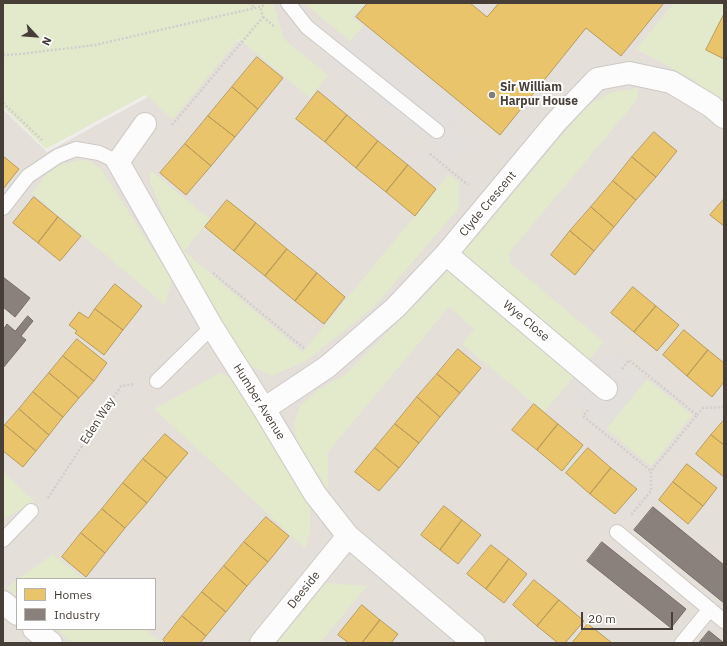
<!DOCTYPE html>
<html>
<head>
<meta charset="utf-8">
<style>
  body { margin:0 }
  #map { position:relative; width:727px; height:646px; overflow:hidden; background:#f0eeeb; font-family:"IBM Plex Sans",sans-serif }
  canvas { display:block }
  .frame { position:absolute; inset:0; border:4px solid #463e37; pointer-events:none }
  .legend { position:absolute; left:16px; top:578px; width:140px; height:52px; box-sizing:border-box; background:#fff; border:1px solid #b5b2af; margin:0; padding:5px 7px; list-style:none; font-size:12px; color:#463e37 }
  .legend li { display:flex; align-items:center; gap:8px; height:20px }
  .legend b { width:20px; border:1px solid #b5b2af }
  .north { position:absolute; left:16px; top:16px; width:40px; height:40px; -webkit-text-stroke:3px #fff; paint-order:stroke; rotate:116deg; font-size:11px; font-weight:700; line-height:16px; text-align:center; color:#463e37 }
  .north::after { content:''; display:block; margin:auto; width:14px; height:18px; background:#463e37; clip-path:polygon(50% 0,100% 100%,50% 72%,0 100%) }
  .scale { position:absolute; left:581px; top:612px; width:92px; height:18px; box-sizing:border-box; border:2px solid #463e37; border-top:0; padding-left:5px; font-size:12px; line-height:14px; white-space:nowrap; color:#463e37; -webkit-text-stroke:3px #fff; paint-order:stroke }
</style>
</head>
<body>
<div id="map">
<canvas width="727" height="646"></canvas>
<div class="frame"></div>
<ul class="legend">
<li><b style="height:11px;background:#e9c46a"></b>Homes</li>
<li><b style="height:11px;background:#8a817c"></b>Industry</li>
</ul>
<div class="north">N</div>
<div class="scale">20 m</div>
</div>
<script>
const ctx = document.querySelector('canvas').getContext('2d');
ctx.lineJoin = 'round';
function fillPath(path, color) { ctx.fillStyle = color; ctx.fill(path, 'evenodd'); }
function trace(path, color, width, dash) { ctx.strokeStyle = color; ctx.lineWidth = width; ctx.lineCap = dash ? 'butt' : 'round'; ctx.setLineDash(dash || []); ctx.stroke(path); }
function drawText(font, color, halo, rows, align = 'center') {
  ctx.font = font + ' "IBM Plex Sans",sans-serif'; ctx.lineWidth = 4; ctx.setLineDash([]); ctx.textBaseline = 'middle'; ctx.strokeStyle = halo; ctx.fillStyle = color; for (const [text, x, y, turn = 0] of rows) {
    ctx.save(); ctx.translate(x, y); ctx.rotate((+turn || 0) * Math.PI / 180); ctx.textAlign = isNaN(turn) ? turn : align; if (halo) ctx.strokeText(text, 0, 0); ctx.fillText(text, 0, 0); ctx.restore();
  }
}
fillPath(new Path2D(`
  M269 3H724V643H3V109L47 152 146 98 274 19ZM17 579H155V629H17Z`), '#e4dfd8');
fillPath(new Path2D(`
  M3 3H273L284 39 328 75 310 98 239 39 173 119 145 95 46 149 3 107Z
  M304 3H366L352 18 363 26 351 42Z
  M674 3H724V101H719L694 80 636 49Z
  M638 88 637 100 509 253 510 263 604 342 544 412 462 344 474 329 449 307 328 452V490L297 442 294 424 300 406 319 389 345 375 428 292 482 231 492 218 586 107 609 93Z
  M80 160 90 161 102 170 172 280 165 305 32 193 48 173 60 165Z
  M150 170 210 219 184 251 303 352 449 174 459 183V208L374 307 306 361 272 376 250 366 176 246 150 182Z
  M220 373 231 378 310 505V531L305 548 154 409Z
  M647 379 692 415 651 466 606 429Z
  M3 472 35 502 3 519Z
  M53 554 84 579H18Z
  M17 580V596L6 588Z
  M326 583 367 586 320 643H277Z
  M56 629H145L162 643H73Z`), '#e3eacc');
fillPath(new Path2D(`
  M363 26 463 108 449 125 470 142 454 162 333 63Z
  M615 352 647 379 606 429 574 403 579 388 574 377 589 360H601Z`), '#e2dfdc');
const homes = new Path2D(`
  M368 3H470L487 17 499 3H664L621 56 586 28 500 135 356 17Z
  M724 14V59L706 50Z
  M257 57 283 78 258 109 232 87Z
  M232 87 258 109 235 137 208 116Z
  M318 91 347 115 325 142 296 119Z
  M347 115 378 141 356 168 325 142Z
  M208 116 235 137 211 166 185 144Z
  M654 132 677 151 656 177 632 157Z
  M378 141 408 165 386 192 356 168Z
  M185 144 211 166 186 195 160 173Z
  M3 156 19 169 3 189Z
  M632 157 656 177 636 200 613 181Z
  M408 165 436 189 415 216 386 192Z
  M613 181 636 200 614 227 591 207Z
  M34 197 58 217 38 243 13 223Z
  M724 199V226L710 215Z
  M227 200 256 223 234 251 205 227Z
  M591 207 614 227 594 251 570 231Z
  M58 217 81 236 60 261 38 243Z
  M256 223 287 249 265 276 234 251Z
  M570 231 594 251 575 275 551 255Z
  M287 249 317 273 295 301 265 276Z
  M317 273 345 297 324 324 295 301Z
  M115 284 142 306 123 330 95 309Z
  M633 287 656 306 634 332 611 313Z
  M656 306 679 325 657 351 634 332Z
  M95 309 123 330 104 355 75 333 77 331 69 325 79 312 88 318Z
  M684 330 708 350 687 376 663 355Z
  M77 339 107 363 94 381 63 356Z
  M458 349 481 368 460 393 437 374Z
  M708 350 724 363V382L712 397 687 376Z
  M63 356 94 381 79 398 49 373Z
  M49 373 79 398 63 417 33 392Z
  M437 374 460 393 440 417 417 397Z
  M33 392 63 417 49 435 19 409Z
  M417 397 440 417 419 443 395 424Z
  M534 404 558 424 537 450 512 430Z
  M19 409 49 435 36 451 5 425Z
  M724 420V445L711 435Z
  M395 424 419 443 399 468 375 448Z
  M558 424 583 445 562 471 537 450Z
  M5 425 36 451 23 467 3 451V428Z
  M165 434 188 453 167 478 143 459Z
  M711 435 724 445V477L696 454Z
  M375 448 399 468 379 491 355 472Z
  M588 448 611 468 590 494 566 473Z
  M143 459 167 478 147 503 123 483Z
  M687 464 717 488 703 506 673 482Z
  M611 468 637 489 615 514 590 494Z
  M673 482 703 506 688 524 659 500Z
  M123 483 147 503 125 528 102 509Z
  M444 506 462 520 440 550 421 535Z
  M102 509 125 528 105 553 81 533Z
  M266 517 289 536 268 562 244 542Z
  M462 520 481 535 458 564 440 550Z
  M81 533 105 553 86 577 62 557Z
  M244 542 268 562 247 586 224 566Z
  M491 545 509 559 486 589 467 574Z
  M509 559 527 574 504 603 486 589Z
  M224 566 247 586 226 612 202 592Z
  M534 580 559 600 537 626 513 605Z
  M202 592 226 612 206 636 182 616Z
  M559 600 584 621 565 643H558L537 626Z
  M362 605 380 620 362 643H349L338 635Z
  M182 616 206 636 200 643H166L163 640Z
  M380 620 398 634 391 643H362Z
  M588 624 612 643H572Z`);
fillPath(homes, '#e9c46a');
trace(homes, '#b89c5b', 1);
const industry = new Path2D(`
  M3 277 30 298 15 317 3 307Z
  M28 316 33 321 21 336 26 340 3 368V330L7 324 15 331Z
  M653 507 724 565V603L634 530Z
  M602 542 686 609 671 628 587 561Z
  M709 631 724 643H699Z`);
fillPath(industry, '#8a817c');
trace(industry, '#766d67', 1);
const lane = new Path2D(`
  M288 3 307 27 437 131
  M3 208 28 176 58 156 76 149 99 153 118 162
  M157 381 212 327
  M617 532 724 621
  M3 540 31 511
  M682 643 710 609`);
const street = new Path2D(`
  M145 124 118 162 212 327 264 409 315 494 348 536 474 643
  M446 254 606 389
  M264 409 327 367 395 308 446 254 556 122 597 79 629 73 671 82 711 106 724 117
  M3 602 17 614
  M34 629 51 643
  M261 643 348 536`);
trace(lane, '#cdcac7', 16);
trace(street, '#cdcac7', 24);
trace(new Path2D(`
  M249 3 255 8
  M263 17 275 27
  M3 55 20 54 95 45 255 8 265 5
  M3 103 42 140
  M172 125 263 17 260 7
  M430 154 468 185
  M213 273 305 349
  M622 369 629 360 697 415 651 471V491L631 515
  M588 410 583 416 651 471
  M697 415 703 408 724 407
  M48 498 121 386 135 384`), '#d1cecc', 2.5, [2, 2]);
trace(lane, '#fdfcfc', 14);
trace(street, '#fdfcfc', 22);
for (const [x, y, r, color] of [
  [492,95,4,"#827c76"]
]) { const dot = new Path2D(); dot.arc(x, y, r, 0, 2 * Math.PI); ctx.fillStyle = color; ctx.fill(dot); trace(dot, '#fff', 1.5); }
drawText('bold 12px', '#463e37', '#fff', [
  ["Sir William",500,88],
  ["Harpur House",500,102]
], 'left');
drawText('12px', '#463e37', '#fff', [
  ["Clyde Crescent",488,204,-50],
  ["Wye Close",526,321,40],
  ["Humber Avenue",259,402,58],
  ["Eden Way",98,421,-57],
  ["Deeside",304,590,-51]
]);
</script>
</body>
</html>
